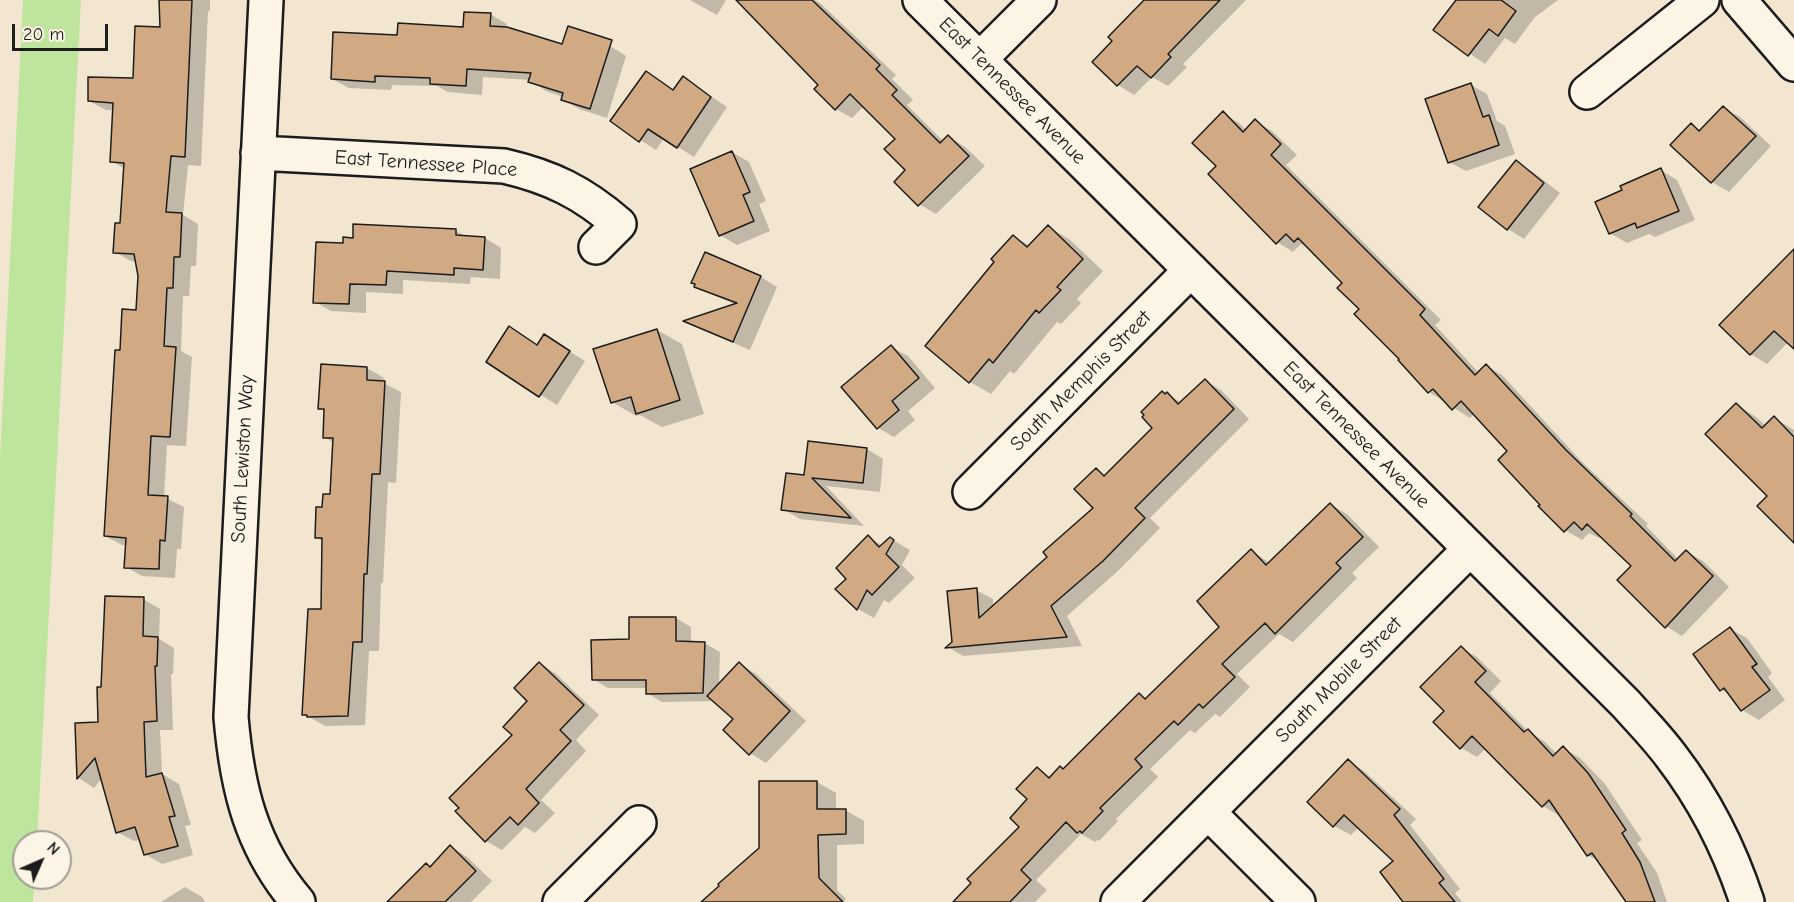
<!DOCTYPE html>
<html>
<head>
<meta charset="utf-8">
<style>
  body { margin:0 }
  #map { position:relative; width:1794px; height:902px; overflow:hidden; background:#f3e6d1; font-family:"Comic Neue",sans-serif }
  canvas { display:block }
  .north { position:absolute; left:12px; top:830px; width:60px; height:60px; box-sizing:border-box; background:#fcf5e5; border:2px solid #a29e95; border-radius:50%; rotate:45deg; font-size:16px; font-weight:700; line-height:24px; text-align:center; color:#1c1c1c }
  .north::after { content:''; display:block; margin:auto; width:21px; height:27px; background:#1c1c1c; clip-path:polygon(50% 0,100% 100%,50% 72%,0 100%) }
  .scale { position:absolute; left:12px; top:24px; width:96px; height:27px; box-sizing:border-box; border:3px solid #1c1c1c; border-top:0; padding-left:8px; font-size:18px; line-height:21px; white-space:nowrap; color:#1c1c1c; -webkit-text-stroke:4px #fcf5e5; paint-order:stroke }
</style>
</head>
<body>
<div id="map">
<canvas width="1794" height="902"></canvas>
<div class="north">N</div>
<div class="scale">20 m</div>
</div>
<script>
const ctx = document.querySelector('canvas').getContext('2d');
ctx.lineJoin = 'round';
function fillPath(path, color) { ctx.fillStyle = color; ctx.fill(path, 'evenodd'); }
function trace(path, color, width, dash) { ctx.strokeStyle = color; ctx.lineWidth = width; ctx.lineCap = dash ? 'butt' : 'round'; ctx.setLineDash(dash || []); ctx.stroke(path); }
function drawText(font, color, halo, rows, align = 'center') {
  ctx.font = font + ' "Comic Neue",sans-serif'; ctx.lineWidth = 4.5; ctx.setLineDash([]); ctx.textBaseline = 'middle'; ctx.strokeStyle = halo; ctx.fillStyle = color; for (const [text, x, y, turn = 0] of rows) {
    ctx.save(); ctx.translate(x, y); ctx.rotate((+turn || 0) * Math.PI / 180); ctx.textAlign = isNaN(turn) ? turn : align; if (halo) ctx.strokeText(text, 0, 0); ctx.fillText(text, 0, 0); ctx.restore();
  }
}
fillPath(new Path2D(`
  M23 0H81L37 842H24V878H35L33 902H0V458Z`), '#bee49e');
fillPath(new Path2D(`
  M160 0H210V11H208L201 166 188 165 183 215 198 224 196 266H191L189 296H183L181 351 192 357 186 446 167 445 164 497 184 507 181 549H177L175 578 142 576 126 567 127 545H122L105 536 122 352 138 311 140 275 137 262 131 261 115 252 122 225 125 169 112 161 115 110H106L89 101 135 80 161 29Z
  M690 0H726L717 15Z
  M738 0H815L820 3 896 75 892 79 913 100 907 105 944 142 949 137 965 147 985 166 936 214 919 204 897 139 864 106 852 118 836 109 820 85Z
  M1145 0H1246L1183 64 1187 67 1168 86 1152 77 1134 95 1118 85 1094 62 1114 41Z
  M1458 0H1558L1535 17 1515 44 1505 38 1485 64 1435 30Z
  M490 14 507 24 506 28 563 46 596 37 626 56 607 118 579 109 563 100V97L546 91 530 80 483 77 482 95 448 92 437 86 392 85 391 90 349 88 332 79 399 37 465 28Z
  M646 73 675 91 684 78 727 107 694 157 664 138 656 150 640 140Z
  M1471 85 1487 94 1497 121 1505 126 1515 154 1466 171 1449 162Z
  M1724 108 1740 117 1771 146 1729 192 1712 182 1673 145 1691 125 1702 131Z
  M1223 113 1239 123 1246 130 1255 121 1272 131 1297 155 1286 165 1441 320 1435 325 1479 373 1486 366 1502 375 1582 462 1648 524 1646 526 1679 560 1687 552 1703 561 1729 587 1682 636 1666 626 1633 566 1602 536 1599 538 1589 533 1582 540 1565 530 1542 505 1509 451 1474 414 1470 418 1429 392 1361 309 1344 283 1311 250 1301 244 1293 252 1277 242 1218 166Z
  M732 152 749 162 766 201 759 204 770 231 737 245 720 235Z
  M1516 162 1533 172 1560 193 1524 239 1508 229Z
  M1661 170 1677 180 1695 220 1655 237 1649 234 1627 243 1610 233 1624 191Z
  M1048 227 1069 239 1103 271 1077 299 1081 303 1061 324 1057 322 1014 374 1010 371 991 394 970 382 927 346 997 262 1014 237 1030 246Z
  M456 231 467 237 485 238 501 248 500 279 471 277 470 284 403 280V294L366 292V313L331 311 315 302 345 245Z
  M1794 251V344L1789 341 1767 364 1751 354Z
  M706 254 761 277 777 287 750 350 701 329 687 321 737 305 713 295 696 286Z
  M657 330 682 344 704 414 662 427 640 415 636 416 612 402Z
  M526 338 538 346H561L585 361 557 405 488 362Z
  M891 347 908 356 935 388 908 411 915 420 894 437 878 428Z
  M367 368 384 378 383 383 401 392 396 483 388 482 383 583H381L379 651H369L365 725 325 726 304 714 322 610 324 542 316 537 323 509 332 495 334 443 324 437 326 411 320 408Z
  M1205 381 1221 390 1249 419 1150 518 1160 528 1119 570 1067 616 1082 646 963 656 948 647 954 642 976 590 993 599V607L1050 557 1095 508 1096 470 1107 476 1154 428 1167 394 1182 403Z
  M1737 405 1756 417 1766 426 1774 418 1794 430V541L1770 496Z
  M809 442 867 449 883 459 880 492 826 486 864 526 800 519 783 509 806 476Z
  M1331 505 1347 514 1379 547 1352 573 1357 578 1293 642 1279 634 1237 674 1250 687 1220 717 1215 714 1195 733 1190 730 1150 769 1158 777 1116 819 1118 821 1099 841 1097 840 1095 842 1081 834 1036 880 1047 890 1035 902H955L1021 826 1037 769 1051 777 1064 770 1139 695 1147 699 1221 628 1251 551 1270 563Z
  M868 537 883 546 891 539 910 550 902 565 915 578 889 603 884 600 874 618 858 609 848 579Z
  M143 599 160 609 159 639 174 648 173 674H171L173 730H160L162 774 179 784 191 825 185 826 193 855 162 864 145 854 141 840 134 841 117 832 102 778 94 788 79 778 76 725 100 724 103 689Z
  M676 618 691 627V643H704L720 652 719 685 739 664 755 673 806 721 766 763 750 753 735 719 715 701 662 702 647 693V688H608L593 679 630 641Z
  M1730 629 1747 638 1772 673 1768 677 1785 700 1759 720 1742 710 1731 696 1721 689Z
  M1461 648 1477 657 1501 681 1490 693 1530 733 1544 741 1557 754 1563 748 1580 758 1605 784 1642 840 1637 843 1657 873 1667 902H1627L1599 861 1588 855 1560 816 1543 806 1486 748 1477 757 1461 748 1446 711Z
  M539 663 555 673 599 715 576 740 586 751 541 800 555 813 535 833 525 827 502 850 486 841 514 735 529 701Z
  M1348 761 1364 771 1416 819 1410 825 1460 889 1455 893 1462 902H1405L1395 861 1359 827 1351 835 1334 826 1309 802Z
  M817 782 836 793V811L845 810 864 821V844L837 845V890L846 899 843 902H703L760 849 761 783Z
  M451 847 467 857 492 881 471 902H403L426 864 431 867Z
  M185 887 202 897 205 902H161Z`), '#0003');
const building = new Path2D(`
  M159 0H192L185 157 171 156 166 212 182 213 180 257H174L173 288H167L164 346 176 347 170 437 151 436 148 495 168 496 165 541 160 540 159 569 124 568 126 538 104 536 115 350H120L122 309 136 310 138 276 134 254 113 253 115 223H120L124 163 110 162 113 103 88 101V77L133 78 135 26 160 27Z
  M736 0H812L880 65 876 69 897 90 892 95 940 143 948 135 969 156 918 206 894 182 905 170 884 149 895 139 850 94 835 110 814 89 818 85Z
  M1144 0H1220L1168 54 1171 57 1151 78 1137 66 1117 86 1092 62 1112 41 1108 37Z
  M1456 0H1501L1516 11 1498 36 1489 29 1468 56 1433 30Z
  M464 12 491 13 490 26 507 27 562 44 568 26 612 40 590 109 561 100 563 93 528 82 531 73 467 69 466 86 430 84V78L375 76V82L331 79 333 32 397 35 398 23 463 27Z
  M646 71 673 90 683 76 711 97 677 148 648 129 639 142 610 121Z
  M1471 83 1483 117 1489 115 1499 145 1448 163 1425 99Z
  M1723 106 1756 136 1711 183 1670 145 1691 123 1699 131Z
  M1223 111 1243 132 1255 119 1281 144 1271 155 1425 309 1420 315 1475 375 1486 364 1566 450 1632 514 1630 516 1675 561 1686 550 1713 576 1665 628 1617 580 1631 566 1587 524 1582 530 1574 522 1564 532 1538 506 1540 505 1498 460 1507 451 1461 401 1452 410 1433 389 1428 393 1398 360 1399 359 1354 314 1359 309 1337 288 1342 283 1298 238 1294 242 1286 234 1276 244 1208 174 1216 166 1192 143Z
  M732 151 750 192 743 195 754 221 719 236 690 169Z
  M1516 160 1544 183 1507 230 1478 207Z
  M1661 168 1679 211 1637 228 1635 223 1609 234 1595 202 1622 190 1620 186Z
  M353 224 456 229V235L485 237 483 270 454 268V275L387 271 386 285 350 284 349 304 313 303 316 242 343 243V237L353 238Z
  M1048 225 1083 259 1057 287 1061 290 1039 313 1036 310 993 363 989 359 969 383 925 346 994 262 991 259 1013 235 1027 247Z
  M1794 249V349L1774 331 1750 355 1719 325Z
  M705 252 761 276 733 342 683 321 737 303 694 287 695 284 691 283Z
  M509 326 537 345 544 334 570 351 539 397 486 362Z
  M657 329 680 400 636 414 631 397 611 403 593 349Z
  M891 345 919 378 892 401 899 410 877 429 841 387Z
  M321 364 367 367V380L385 381 380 474H372L367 574H364L362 642H353L348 716 307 717V715H302L308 609H321L322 538H315L316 507H322L323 494H330L333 438H323L324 409H318Z
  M1205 379 1234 409 1135 508 1145 518 1103 561 1051 606 1067 637 945 648 952 642 947 591 977 588 979 618 1047 557 1043 552 1093 508 1074 489 1096 468 1104 476 1152 428 1142 417 1144 415 1141 412 1162 391 1165 394 1167 392 1178 404Z
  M1736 403 1762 428 1774 416 1794 437V543L1757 506 1767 496 1705 434Z
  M808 441 867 448 863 483 812 478 851 518 781 510 786 473 804 475Z
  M1330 503 1363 537 1336 563 1341 568 1275 634 1265 623 1222 664 1235 677 1203 708 1199 704 1178 725 1174 721 1135 759 1142 767 1100 808 1103 811 1082 833 1080 831 1077 833 1066 822 1021 870 1031 880 1010 902H953L971 883 967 879 1019 827 1010 818 1027 799 1016 789 1037 767 1049 778 1060 766 1063 769 1139 693 1145 699 1219 627 1197 601 1251 549 1266 565Z
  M868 535 879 547 890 537 894 540 886 554 899 567 872 595 867 590 857 610 835 589 846 579 836 568Z
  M105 596 144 597 143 636 158 637 157 666H155L157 721 144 722 146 777 162 773 175 816 169 817 178 846 144 855 135 827 116 833 95 758 77 779 75 723 98 722 97 687H101Z
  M629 617H676V641L705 642 703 693 646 694V680H592L591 640 629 639Z
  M1730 627 1757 664 1752 667 1770 690 1741 711 1724 688 1720 691 1693 654Z
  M1461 646 1486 671 1475 682 1524 732 1528 729 1553 756 1563 746 1588 773 1626 830 1622 833 1640 862 1655 902H1626L1592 853 1587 856 1549 800 1542 807 1472 736 1460 749 1433 722 1444 711 1420 687Z
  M539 662 584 705 560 730 571 741 526 789 539 803 518 825 510 817 485 842 455 811 459 808 449 798 512 735 503 727 527 701 514 688Z
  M739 662 790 711 749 755 723 730 733 719 707 696Z
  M1348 759 1400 809 1394 815 1444 879 1439 883 1455 902H1403L1380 872 1393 861 1344 815 1333 827 1307 802Z
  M759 781H817V809H846V834L818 835 819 878 843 902H701L719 886 718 884 759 848Z
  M450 845 476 871 445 902H387L426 863 430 867Z`);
fillPath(building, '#d1aa83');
trace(building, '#1c1c1c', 1.5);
const minor = new Path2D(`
  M266 0 231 717C237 788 251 847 298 902
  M920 0 1626 704C1641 721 1657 737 1671 756 1704 799 1730 850 1747 902
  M980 59 1039 0
  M1587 92 1702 0
  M258 153 504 166C551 177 582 192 619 224L596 247
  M970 492 1191 270
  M1208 812 1298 902
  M560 902 639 823
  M1118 902 1470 549`);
const tertiary = new Path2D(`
  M1739 0 1794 64`);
trace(minor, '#1c1c1c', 38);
trace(tertiary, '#1c1c1c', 38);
trace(minor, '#fcf5e5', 33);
trace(tertiary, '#fcf5e5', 33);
drawText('20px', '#1c1c1c', '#fcf5e5', [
  ["East Tennessee Avenue",1012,91,45],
  ["East Tennessee Place",426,164,4],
  ["South Memphis Street",1081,381,-45],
  ["East Tennessee Avenue",1356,435,45],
  ["South Lewiston Way",243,459,-87],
  ["South Mobile Street",1339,680,-45]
]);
</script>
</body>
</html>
